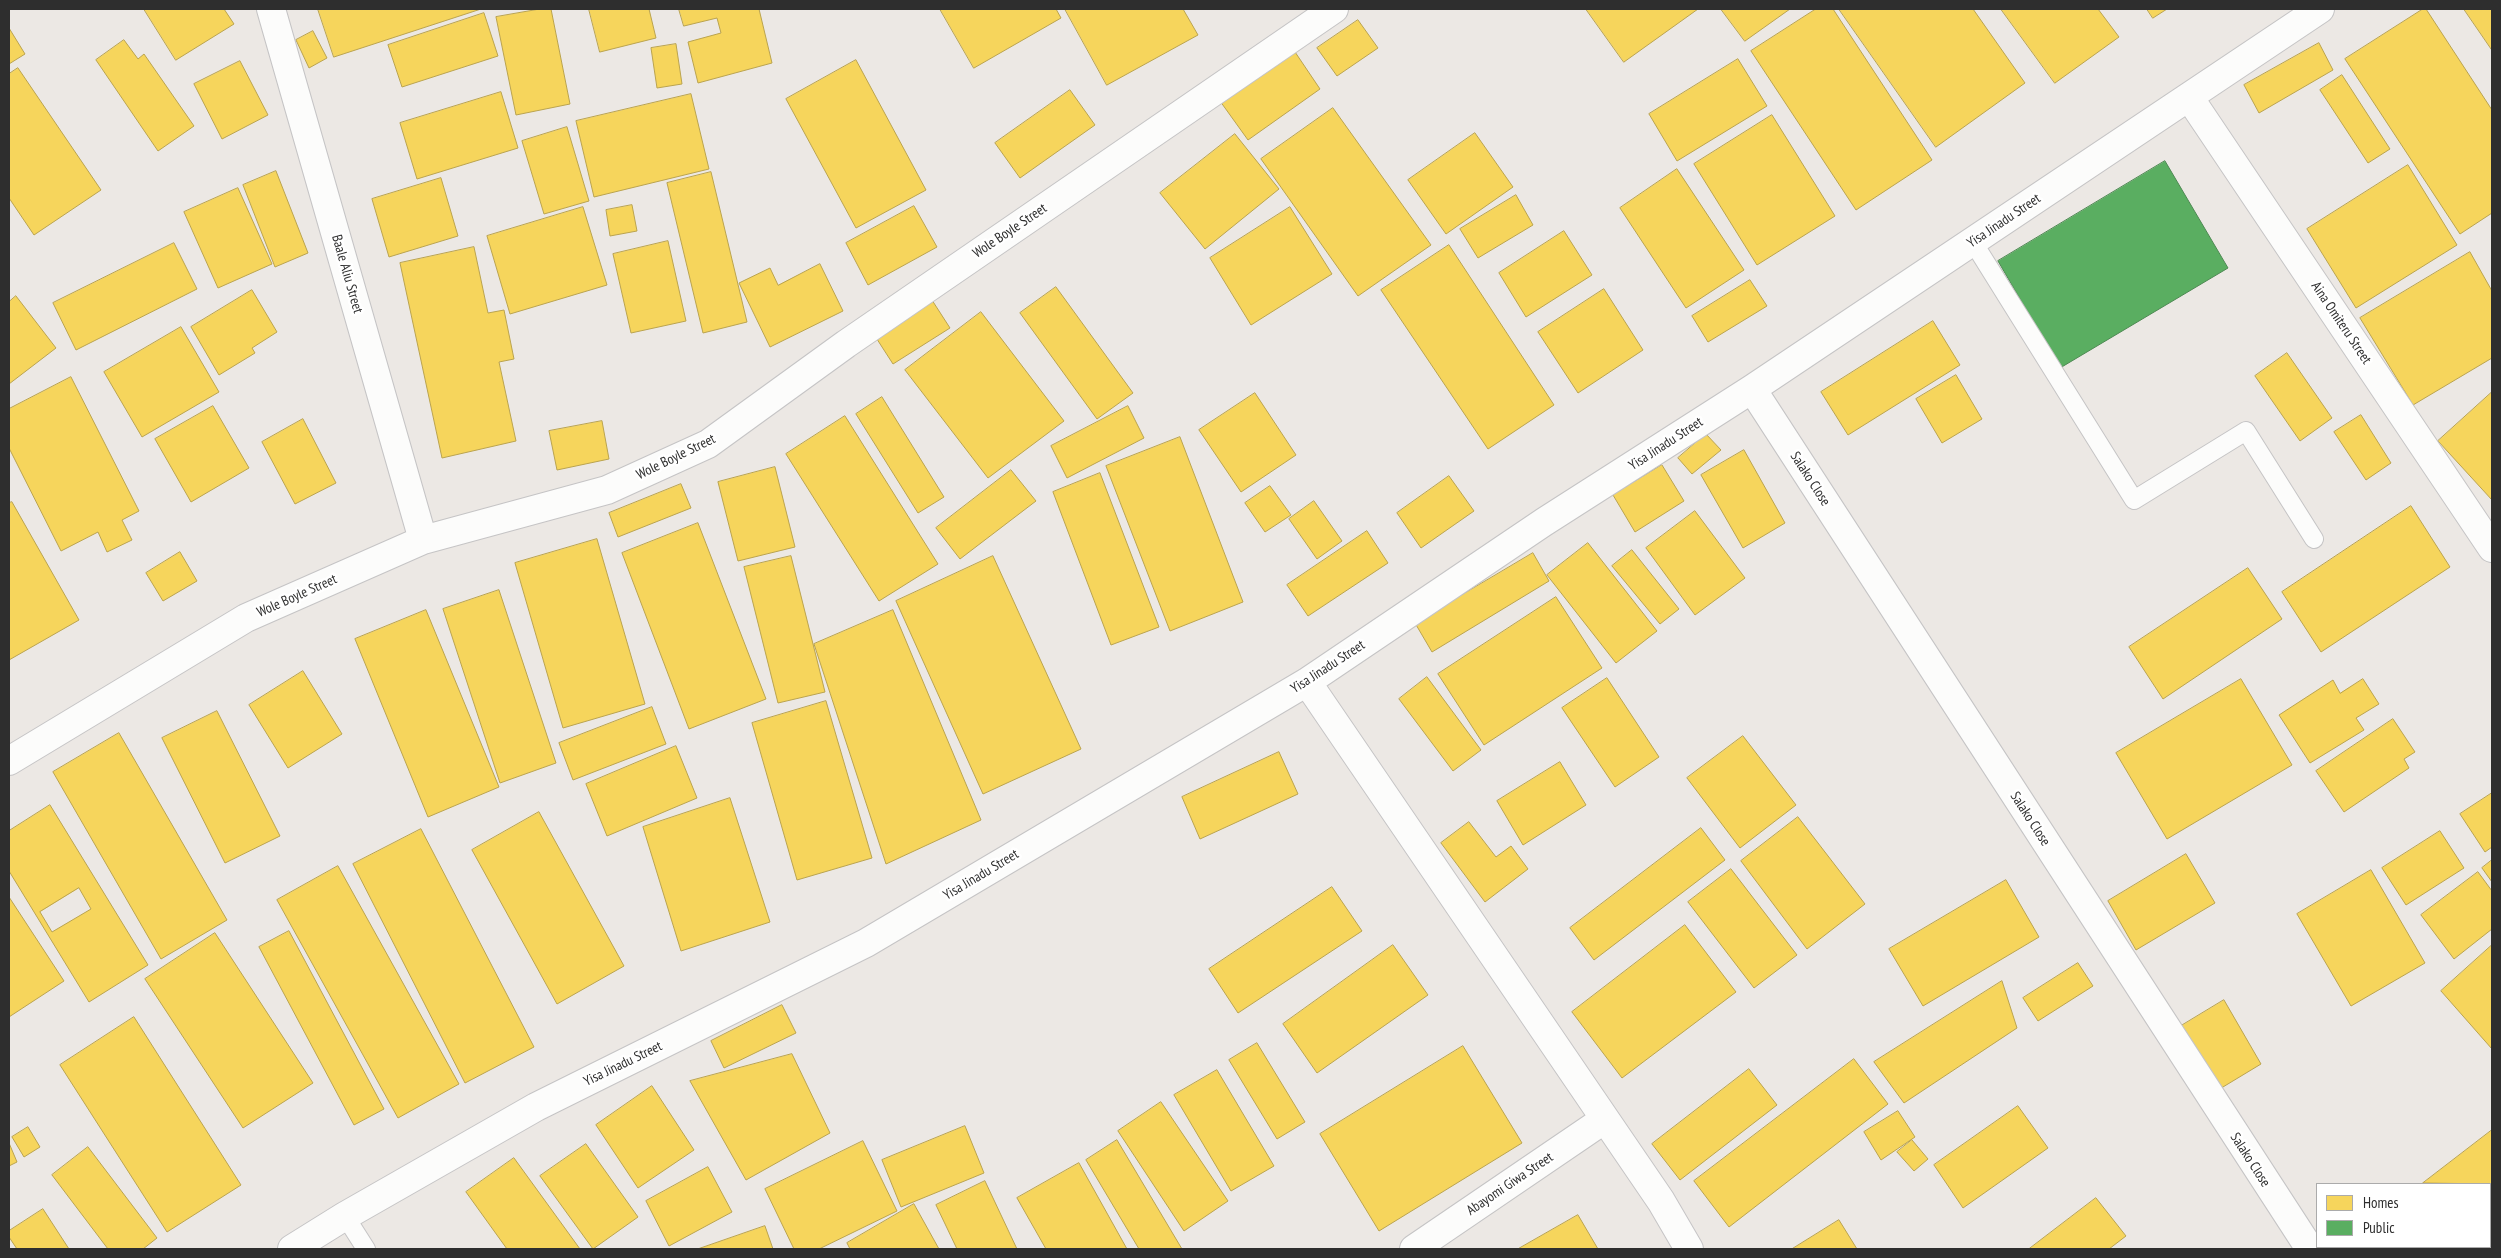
<!DOCTYPE html>
<html>
<head>
<meta charset="utf-8">
<style>
  body { margin:0 }
  #map { position:relative; width:2501px; height:1258px; overflow:hidden; background:#ece8e4; font-family:"PT Sans Narrow",sans-serif }
  canvas { display:block }
  .frame { position:absolute; inset:0; border:10px solid #2e2e2e; pointer-events:none }
  .legend { position:absolute; left:2316px; top:1183px; width:175px; height:65px; box-sizing:border-box; background:#fff; border:1px solid #ababab; margin:0; padding:6px 9px; list-style:none; font-size:15px; color:#2e2e2e }
  .legend li { display:flex; align-items:center; gap:10px; height:25px }
  .legend b { width:25px; border:1px solid #ababab }
</style>
</head>
<body>
<div id="map">
<canvas width="2501" height="1258"></canvas>
<div class="frame"></div>
<ul class="legend">
<li><b style="height:14px;background:#f6d55c"></b>Homes</li>
<li><b style="height:14px;background:#5aae61"></b>Public</li>
</ul>
</div>
<script>
const ctx = document.querySelector('canvas').getContext('2d');
ctx.lineJoin = 'round';
function fillPath(path, color) { ctx.fillStyle = color; ctx.fill(path, 'evenodd'); }
function trace(path, color, width, dash) { ctx.strokeStyle = color; ctx.lineWidth = width; ctx.lineCap = dash ? 'butt' : 'round'; ctx.setLineDash(dash || []); ctx.stroke(path); }
function drawText(font, color, halo, rows, align = 'center') {
  ctx.font = font + ' "PT Sans Narrow",sans-serif'; ctx.lineWidth = 5; ctx.setLineDash([]); ctx.textBaseline = 'middle'; ctx.strokeStyle = halo; ctx.fillStyle = color; for (const [text, x, y, turn = 0] of rows) {
    ctx.save(); ctx.translate(x, y); ctx.rotate((+turn || 0) * Math.PI / 180); ctx.textAlign = isNaN(turn) ? turn : align; if (halo) ctx.strokeText(text, 0, 0); ctx.fillText(text, 0, 0); ctx.restore();
  }
}
const homes = new Path2D(`
  M144 9H224L234 24 176 60Z
  M318 9H481L334 57Z
  M540 9H551L570 104 516 115 496 17Z
  M589 9H649L656 38 600 52Z
  M679 9H759L772 63 698 83 688 42 721 33 717 18 684 26Z
  M940 9H1056L1061 18 974 68Z
  M1065 9H1183L1198 35 1107 85Z
  M1586 9H1698L1624 62Z
  M1721 9H1790L1745 41Z
  M1816 9H1833L1932 160 1856 210 1751 51Z
  M1839 9H1973L2025 83 1936 147Z
  M2001 9H2098L2119 37 2055 83Z
  M2147 9H2167L2153 18Z
  M2423 9H2426L2492 110V213L2460 234 2345 59Z
  M2464 9H2492V50Z
  M484 13 498 56 402 87 388 45Z
  M1358 20 1378 48 1337 76 1317 48Z
  M9 28 25 54 9 64Z
  M313 31 327 58 309 68 296 40Z
  M124 40 138 59 144 54 194 126 158 151 96 60Z
  M2319 43 2333 70 2259 113 2244 85Z
  M676 44 682 84 657 88 651 48Z
  M1293 49 1320 89 1248 140 1220 101Z
  M1738 59 1767 106 1677 161 1649 114Z
  M856 60 926 190 856 228 786 99Z
  M240 61 268 115 222 139 194 84Z
  M18 68 101 190 34 235 9 198V74Z
  M2342 75 2390 149 2368 163 2320 90Z
  M1070 90 1095 125 1020 178 995 143Z
  M501 92 518 148 417 179 400 123Z
  M691 94 709 169 594 197 576 121Z
  M1333 108 1431 245 1358 296 1261 159Z
  M1772 115 1835 216 1757 265 1694 164Z
  M567 127 589 201 544 214 522 141Z
  M1475 133 1513 187 1446 234 1408 180Z
  M1235 134 1279 189 1205 249 1160 193Z
  M2408 165 2457 245 2356 308 2307 229Z
  M1677 169 1744 270 1686 308 1620 208Z
  M276 171 308 253 275 267 243 185Z
  M711 172 747 322 703 333 667 183Z
  M441 178 458 236 389 257 372 199Z
  M238 188 272 264 218 288 184 212Z
  M1516 195 1533 225 1478 258 1460 229Z
  M632 205 637 231 610 236 606 210Z
  M914 206 937 247 868 285 846 243Z
  M583 207 607 285 510 314 487 236Z
  M1290 207 1332 274 1251 325 1210 258Z
  M1564 231 1592 275 1526 317 1499 273Z
  M668 241 686 321 631 333 613 254Z
  M174 243 197 289 76 350 53 303Z
  M1449 245 1554 405 1488 449 1381 290Z
  M474 247 488 313 504 310 514 359 499 362 516 441 442 458 400 263Z
  M2470 252 2492 291V358L2413 405 2360 318Z
  M820 264 843 311 770 347 739 283 770 268 778 285Z
  M1750 280 1767 306 1708 342 1692 316Z
  M1056 287 1133 393 1097 419 1020 313Z
  M1604 289 1643 350 1578 393 1538 332Z
  M252 290 277 332 252 348 255 353 219 375 191 327Z
  M16 296 56 348 9 384V302Z
  M930 297 950 328 893 364 873 333Z
  M981 312 1064 421 988 478 905 370Z
  M1933 321 1960 365 1848 435 1821 392Z
  M181 327 219 392 142 437 104 372Z
  M2287 353 2332 418 2300 441 2255 376Z
  M1956 375 1982 419 1942 443 1916 399Z
  M71 377 139 511 122 520 132 540 107 552 98 532 61 551 9 448V409Z
  M2492 392V500L2438 441Z
  M1255 393 1296 455 1241 492 1199 430Z
  M882 397 944 497 918 513 856 414Z
  M213 406 249 468 191 502 155 439Z
  M1128 406 1144 438 1067 478 1051 446Z
  M2361 415 2391 463 2366 480 2334 432Z
  M845 416 938 564 879 601 786 454Z
  M303 419 336 483 295 504 262 442Z
  M602 421 609 459 557 470 549 431Z
  M1706 434 1721 450 1692 474 1678 458Z
  M1180 437 1243 602 1170 631 1106 466Z
  M1744 450 1785 523 1743 548 1701 475Z
  M1662 465 1684 501 1635 532 1613 495Z
  M775 467 795 547 738 561 718 482Z
  M1011 470 1036 501 960 559 936 528Z
  M1100 473 1159 627 1111 645 1053 492Z
  M1449 476 1474 511 1421 548 1397 513Z
  M681 484 691 508 618 537 609 513Z
  M1270 486 1291 515 1265 532 1245 503Z
  M1314 501 1342 541 1317 559 1289 519Z
  M12 502 79 620 9 660V503Z
  M2411 506 2450 567 2321 652 2282 592Z
  M1695 511 1745 578 1695 615 1646 548Z
  M698 523 766 699 689 729 622 553Z
  M1367 531 1388 563 1308 616 1287 585Z
  M597 539 645 704 563 728 515 563Z
  M1588 543 1657 631 1616 663 1547 575Z
  M1632 550 1679 609 1660 624 1612 566Z
  M180 552 197 581 163 601 146 573Z
  M1533 553 1549 581 1432 652 1415 623Z
  M791 556 825 692 778 703 744 567Z
  M993 556 1081 749 983 794 896 601Z
  M2248 568 2282 619 2163 699 2129 647Z
  M499 590 556 763 500 783 443 609Z
  M1556 597 1602 668 1484 745 1438 674Z
  M426 610 499 787 428 817 355 639Z
  M893 610 981 820 886 864 814 644Z
  M303 671 342 734 288 768 249 705Z
  M1427 677 1481 750 1453 771 1399 699Z
  M1607 678 1659 757 1615 787 1562 708Z
  M2241 679 2292 765 2167 839 2116 753Z
  M2363 679 2379 704 2356 718 2364 730 2310 763 2279 715 2333 680 2340 693Z
  M826 701 872 858 797 880 752 723Z
  M652 707 666 744 573 780 559 743Z
  M217 711 280 836 225 863 162 738Z
  M2393 719 2415 752 2404 759 2409 768 2344 812 2316 771Z
  M119 733 227 920 161 959 53 772Z
  M1743 736 1796 805 1740 848 1687 778Z
  M676 746 697 798 607 836 586 784Z
  M1279 752 1298 794 1200 839 1182 797Z
  M1560 762 1586 805 1523 845 1497 801Z
  M2492 793V847L2485 852 2460 814Z
  M730 798 770 922 681 951 643 827Z
  M50 805 148 965 89 1002 9 871V831ZM79 888 91 909 52 932 40 912Z
  M539 812 624 966 557 1004 472 850Z
  M1798 817 1865 904 1807 949 1741 861Z
  M1469 822 1496 857 1511 846 1528 869 1485 902 1441 843Z
  M1701 828 1725 860 1594 960 1570 928Z
  M421 829 534 1047 465 1083 353 864Z
  M2440 831 2464 868 2406 905 2382 868Z
  M2186 854 2215 903 2136 950 2108 901Z
  M2492 860V882L2482 868Z
  M338 866 459 1084 398 1118 277 900Z
  M1731 869 1797 955 1754 988 1688 902Z
  M2371 870 2425 963 2351 1006 2297 914Z
  M2478 872 2492 891V929L2454 959 2421 915Z
  M2006 880 2039 937 1923 1006 1889 949Z
  M1332 887 1362 931 1238 1013 1209 969Z
  M9 897 64 981 9 1017Z
  M1685 925 1736 992 1622 1078 1572 1012Z
  M289 931 384 1109 354 1125 259 947Z
  M215 933 313 1083 243 1128 145 979Z
  M1393 945 1428 995 1317 1073 1283 1024Z
  M2492 945V1049L2441 991Z
  M2078 963 2093 986 2038 1021 2023 998Z
  M2002 981 2017 1028 1904 1103 1874 1062Z
  M2224 1000 2261 1064 2218 1090 2181 1026Z
  M782 1005 796 1033 724 1068 711 1041Z
  M134 1017 241 1185 167 1232 60 1065Z
  M1257 1043 1305 1122 1277 1139 1229 1060Z
  M1463 1046 1522 1143 1379 1231 1320 1134Z
  M792 1054 830 1133 746 1180 690 1081Z
  M1854 1059 1888 1104 1729 1227 1694 1181Z
  M1749 1069 1777 1105 1680 1180 1652 1144Z
  M1217 1070 1274 1166 1231 1191 1174 1095Z
  M652 1086 694 1150 638 1188 596 1125Z
  M1161 1102 1228 1201 1184 1231 1118 1131Z
  M2018 1106 2048 1148 1963 1208 1934 1165Z
  M1898 1111 1915 1137 1881 1160 1864 1132Z
  M965 1126 984 1173 901 1207 882 1160Z
  M28 1127 40 1147 24 1157 12 1137Z
  M2492 1130V1204L2490 1206V1184L2423 1183Z
  M1117 1140 1182 1249H1139L1086 1160Z
  M1912 1140 1928 1159 1914 1171 1897 1152Z
  M863 1141 897 1211 819 1249H794L765 1189Z
  M9 1143 17 1162 9 1166Z
  M586 1144 638 1217 593 1249 540 1176Z
  M88 1147 157 1238 143 1249H108L52 1175Z
  M514 1158 580 1249H507L466 1192Z
  M1079 1163 1127 1249H1046L1017 1198Z
  M708 1167 732 1212 669 1246 646 1201Z
  M985 1181 1017 1249H957L936 1205Z
  M2096 1198 2126 1236 2109 1249H2029Z
  M914 1204 939 1249H850L847 1243Z
  M43 1209 69 1249H17L9 1237V1231Z
  M1578 1215 1598 1249H1518Z
  M1839 1220 1857 1249H1792Z
  M765 1226 773 1249H698Z`);
fillPath(homes, '#f6d55c');
trace(homes, '#baa34e', 1);
const public = new Path2D(`
  M2165 161 2228 268 2060 368 1998 261Z`);
fillPath(public, '#5aae61');
trace(public, '#4d8852', 1);
const lane = new Path2D(`
  M1973 242 2134 500 2246 431 2314 539
  M345 1216 366 1249`);
const street = new Path2D(`
  M271 9 423 540
  M2189 97 2492 548
  M1752 389 2310 1249
  M1307 682 1661 1201 1689 1249
  M9 761 246 618 423 540 607 490 708 444 846 344 1334 9
  M292 1249 345 1216 536 1107 866 943 1307 682 1544 522 1752 389 2320 9
  M1414 1249 1605 1119`);
trace(lane, '#c5c4c5', 20);
trace(street, '#c5c4c5', 30);
trace(lane, '#fcfcfb', 18);
trace(street, '#fcfcfb', 28);
drawText('14px', '#2e2e2e', '#fff', [
  ["Yisa Jinadu Street",2004,221,-34],
  ["Wole Boyle Street",1010,231,-34],
  ["Baale Aliu Street",347,274,74],
  ["Aina Omiteru Street",2341,323,56],
  ["Yisa Jinadu Street",1666,444,-33],
  ["Wole Boyle Street",676,457,-26],
  ["Salako Close",1810,479,57],
  ["Wole Boyle Street",297,596,-24],
  ["Yisa Jinadu Street",1328,667,-33],
  ["Salako Close",2030,819,57],
  ["Yisa Jinadu Street",981,875,-31],
  ["Yisa Jinadu Street",623,1064,-26],
  ["Salako Close",2250,1160,57],
  ["Abayomi Giwa Street",1510,1184,-34]
]);
</script>
</body>
</html>
